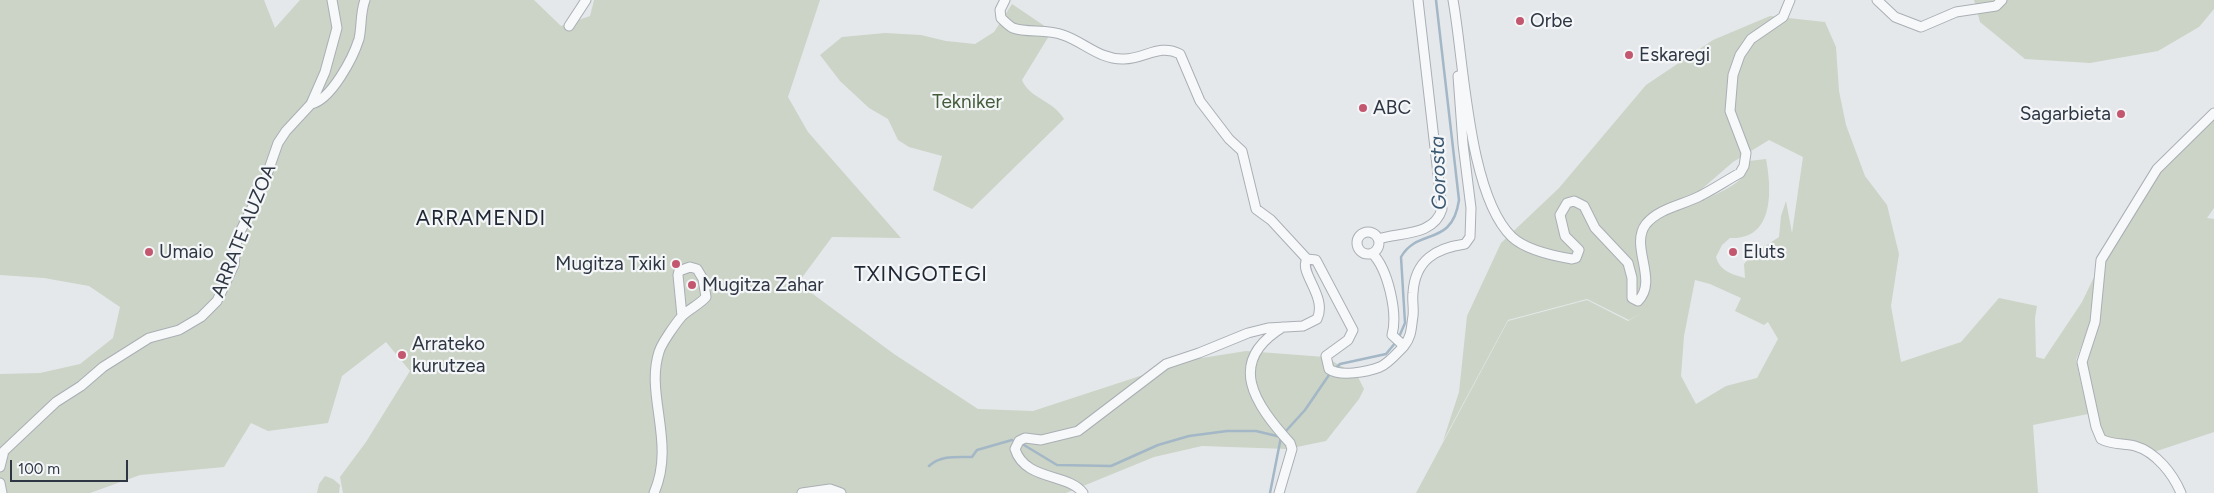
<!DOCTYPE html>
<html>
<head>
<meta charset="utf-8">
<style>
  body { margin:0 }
  #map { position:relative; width:2214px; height:493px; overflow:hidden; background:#e5e8eb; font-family:Figtree,sans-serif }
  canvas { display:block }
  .scale { position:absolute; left:10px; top:460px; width:118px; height:22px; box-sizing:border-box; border:2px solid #2d3642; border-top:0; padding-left:6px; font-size:15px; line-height:18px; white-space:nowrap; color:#2d3642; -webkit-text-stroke:4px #f4f6f8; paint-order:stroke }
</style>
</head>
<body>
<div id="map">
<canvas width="2214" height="493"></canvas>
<div class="scale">100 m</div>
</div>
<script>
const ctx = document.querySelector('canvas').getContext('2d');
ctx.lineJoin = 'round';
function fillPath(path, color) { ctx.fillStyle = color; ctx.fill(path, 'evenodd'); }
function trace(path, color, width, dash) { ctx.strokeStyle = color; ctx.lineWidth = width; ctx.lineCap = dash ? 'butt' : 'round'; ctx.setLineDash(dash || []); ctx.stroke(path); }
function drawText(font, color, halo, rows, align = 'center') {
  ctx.font = font + ' Figtree,sans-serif'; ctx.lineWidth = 4.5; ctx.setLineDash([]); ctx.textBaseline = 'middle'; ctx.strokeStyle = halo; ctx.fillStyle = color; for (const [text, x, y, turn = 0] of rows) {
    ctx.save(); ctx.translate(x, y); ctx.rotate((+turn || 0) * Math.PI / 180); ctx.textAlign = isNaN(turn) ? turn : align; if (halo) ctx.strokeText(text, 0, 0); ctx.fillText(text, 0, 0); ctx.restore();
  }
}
fillPath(new Path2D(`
  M0 0H264L275 28 300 0H534L561 26 590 16 594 0H820L788 97 808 132 901 238 832 237 798 283 894 354 978 409 1033 411 1189 360 1246 351 1325 357 1357 375 1364 389 1359 399 1326 441 1287 449 1202 446 1154 457 1066 493H343L340 477 366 442 410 371 386 342 342 376 328 423 268 431 251 423 224 467 140 475 90 493H0V374L40 373 80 364 113 338 120 307 89 286 44 278 0 275Z
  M1974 0H2214V9L2199 27 2158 51 2090 63 2025 59 1980 22Z
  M1012 4 1052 31 1022 80C1029 98 1054 101 1064 119L972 209 933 190 942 156 909 147 898 140 888 119 869 108 840 81 820 55 842 37 885 33 921 35 946 41 975 44 994 32Z
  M1770 16 1825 22 1836 47 1839 91 1846 125 1865 176 1887 205 1899 254 1891 306 1901 362 1961 342 1999 298 2037 306 2035 318 2036 357 2044 359 2082 302 2096 273 2091 321 2076 360 2088 414 2033 425 2038 493H1416L1508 321 1587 300 1628 321 1644 312 1629 320 1587 299 1508 320 1443 441 1459 392 1467 316 1501 243 1559 188 1646 85 1713 40ZM1769 140 1803 157 1792 233 1786 201 1781 216 1779 237 1753 254 1744 264 1745 278C1731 274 1720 271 1716 257L1722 245 1730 238C1774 240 1772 191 1766 159L1749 161C1752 180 1719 192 1705 200L1703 188 1733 162ZM1695 280 1710 284 1741 298 1735 311 1764 325 1768 322 1778 339 1757 378 1726 386 1696 404 1681 376 1684 336Z
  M2214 119V208L2207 218 2214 219V432L2154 452 2105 438 2099 431 2096 405 2085 359 2102 269 2109 254 2159 170Z
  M325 476 333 479 340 485 339 493H317L319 484Z`), '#cbd4c6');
trace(new Path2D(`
  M1399 337 1405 323 1401 257C1418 227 1452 248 1459 200L1436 0
  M1335 369 1340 364 1386 354 1396 342
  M1285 432 1305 410 1331 372
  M1024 445 1057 465 1111 466 1158 445 1189 436 1227 431H1256L1281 437 1270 493
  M929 466C941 455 957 457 972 457L977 450 1012 440`), '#a3b7c7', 2.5);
const minor = new Path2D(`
  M1005 0 1000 10 1001 18C1004 21 1009 26 1013 28 1027 33 1047 29 1063 35 1084 42 1100 60 1124 59 1145 59 1159 43 1180 54L1200 101 1229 139 1242 151 1256 209 1271 220 1307 259
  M1453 0C1464 60 1468 195 1512 237 1526 250 1554 256 1572 259L1576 258 1579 250 1565 236 1560 215 1567 203 1574 201 1584 206 1595 228 1628 263 1632 278V298L1638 301C1659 280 1629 246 1646 224 1659 208 1683 205 1700 196 1714 189 1727 180 1740 173L1744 166 1746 153 1730 111 1733 75 1740 55 1751 39 1783 17 1790 0
  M1877 0 1895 17 1921 27 1956 12 1996 6 2002 0
  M569 26 586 0
  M311 104C331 100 353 58 359 39 362 26 360 13 365 0
  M1357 243a11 11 0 1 1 22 0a11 11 0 1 1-22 0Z
  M1378 239C1401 232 1434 236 1442 209L1418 0
  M1404 346C1412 336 1411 328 1413 316 1414 308 1412 301 1413 293 1415 260 1436 248 1465 244L1470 237 1471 208 1463 144 1458 76
  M0 467 4 451 56 402 81 386 103 367 149 338 179 330 201 317 217 301 234 265 237 238 263 186 278 143 286 131 311 104 325 72 337 28 332 0
  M0 483 2 493
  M654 493C676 443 645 395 659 352 661 344 676 323 682 316 689 309 699 305 706 297L703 279 697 269 690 267 679 271 678 275 682 316
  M802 493 830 489 841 493
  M1083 493C1068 473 1025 481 1015 449L1019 441 1025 438 1041 440 1078 431 1166 364 1199 353 1248 333 1268 328 1303 326 1317 319C1328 297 1298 272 1307 259L1316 260 1353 330 1348 340 1326 356 1329 369C1340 377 1367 372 1380 367 1389 363 1397 353 1404 346L1392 335C1398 313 1388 269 1372 253
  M1279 493 1292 449 1290 443C1255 404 1225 362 1283 327
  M2181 493C2173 474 2156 452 2135 446 2123 443 2112 445 2101 439L2096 427 2082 362 2095 322 2101 260 2157 169 2214 113`);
trace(minor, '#aaafb5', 11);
trace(minor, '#f7f8f9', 9);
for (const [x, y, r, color] of [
  [1520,21,5,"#c3576f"],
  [1629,55,5,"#c3576f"],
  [1363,108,5,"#c3576f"],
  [2121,114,5,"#c3576f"],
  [149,252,5,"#c3576f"],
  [1733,252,5,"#c3576f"],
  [676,264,5,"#c3576f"],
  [692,285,5,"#c3576f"],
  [402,355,5,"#c3576f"]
]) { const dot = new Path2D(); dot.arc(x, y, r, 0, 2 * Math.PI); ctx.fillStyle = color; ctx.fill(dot); trace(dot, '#f4f6f8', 2); }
drawText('19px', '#2d3642', '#f4f6f8', [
  ["Orbe",1530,21],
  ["Eskaregi",1639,55],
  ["ABC",1373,108],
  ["Sagarbieta",2111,114,"right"],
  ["Umaio",159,252],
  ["Eluts",1743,252],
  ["Mugitza Txiki",666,264,"right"],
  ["Mugitza Zahar",702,285],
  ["Arrateko",412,344],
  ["kurutzea",412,366]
], 'left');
drawText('19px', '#455c3c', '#f4f6f8', [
  ["Tekniker",967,102]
]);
drawText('19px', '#2d3642', '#f4f6f8', [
  ["ARRATE AUZOA",244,231,-68]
]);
drawText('italic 20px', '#3b5872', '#f4f6f8', [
  ["Gorosta",1439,173,-92]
]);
ctx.letterSpacing = '1px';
drawText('21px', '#1f2733', '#f4f6f8', [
  ["ARRAMENDI",481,219],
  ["TXINGOTEGI",921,275]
]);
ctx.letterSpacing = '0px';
</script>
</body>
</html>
